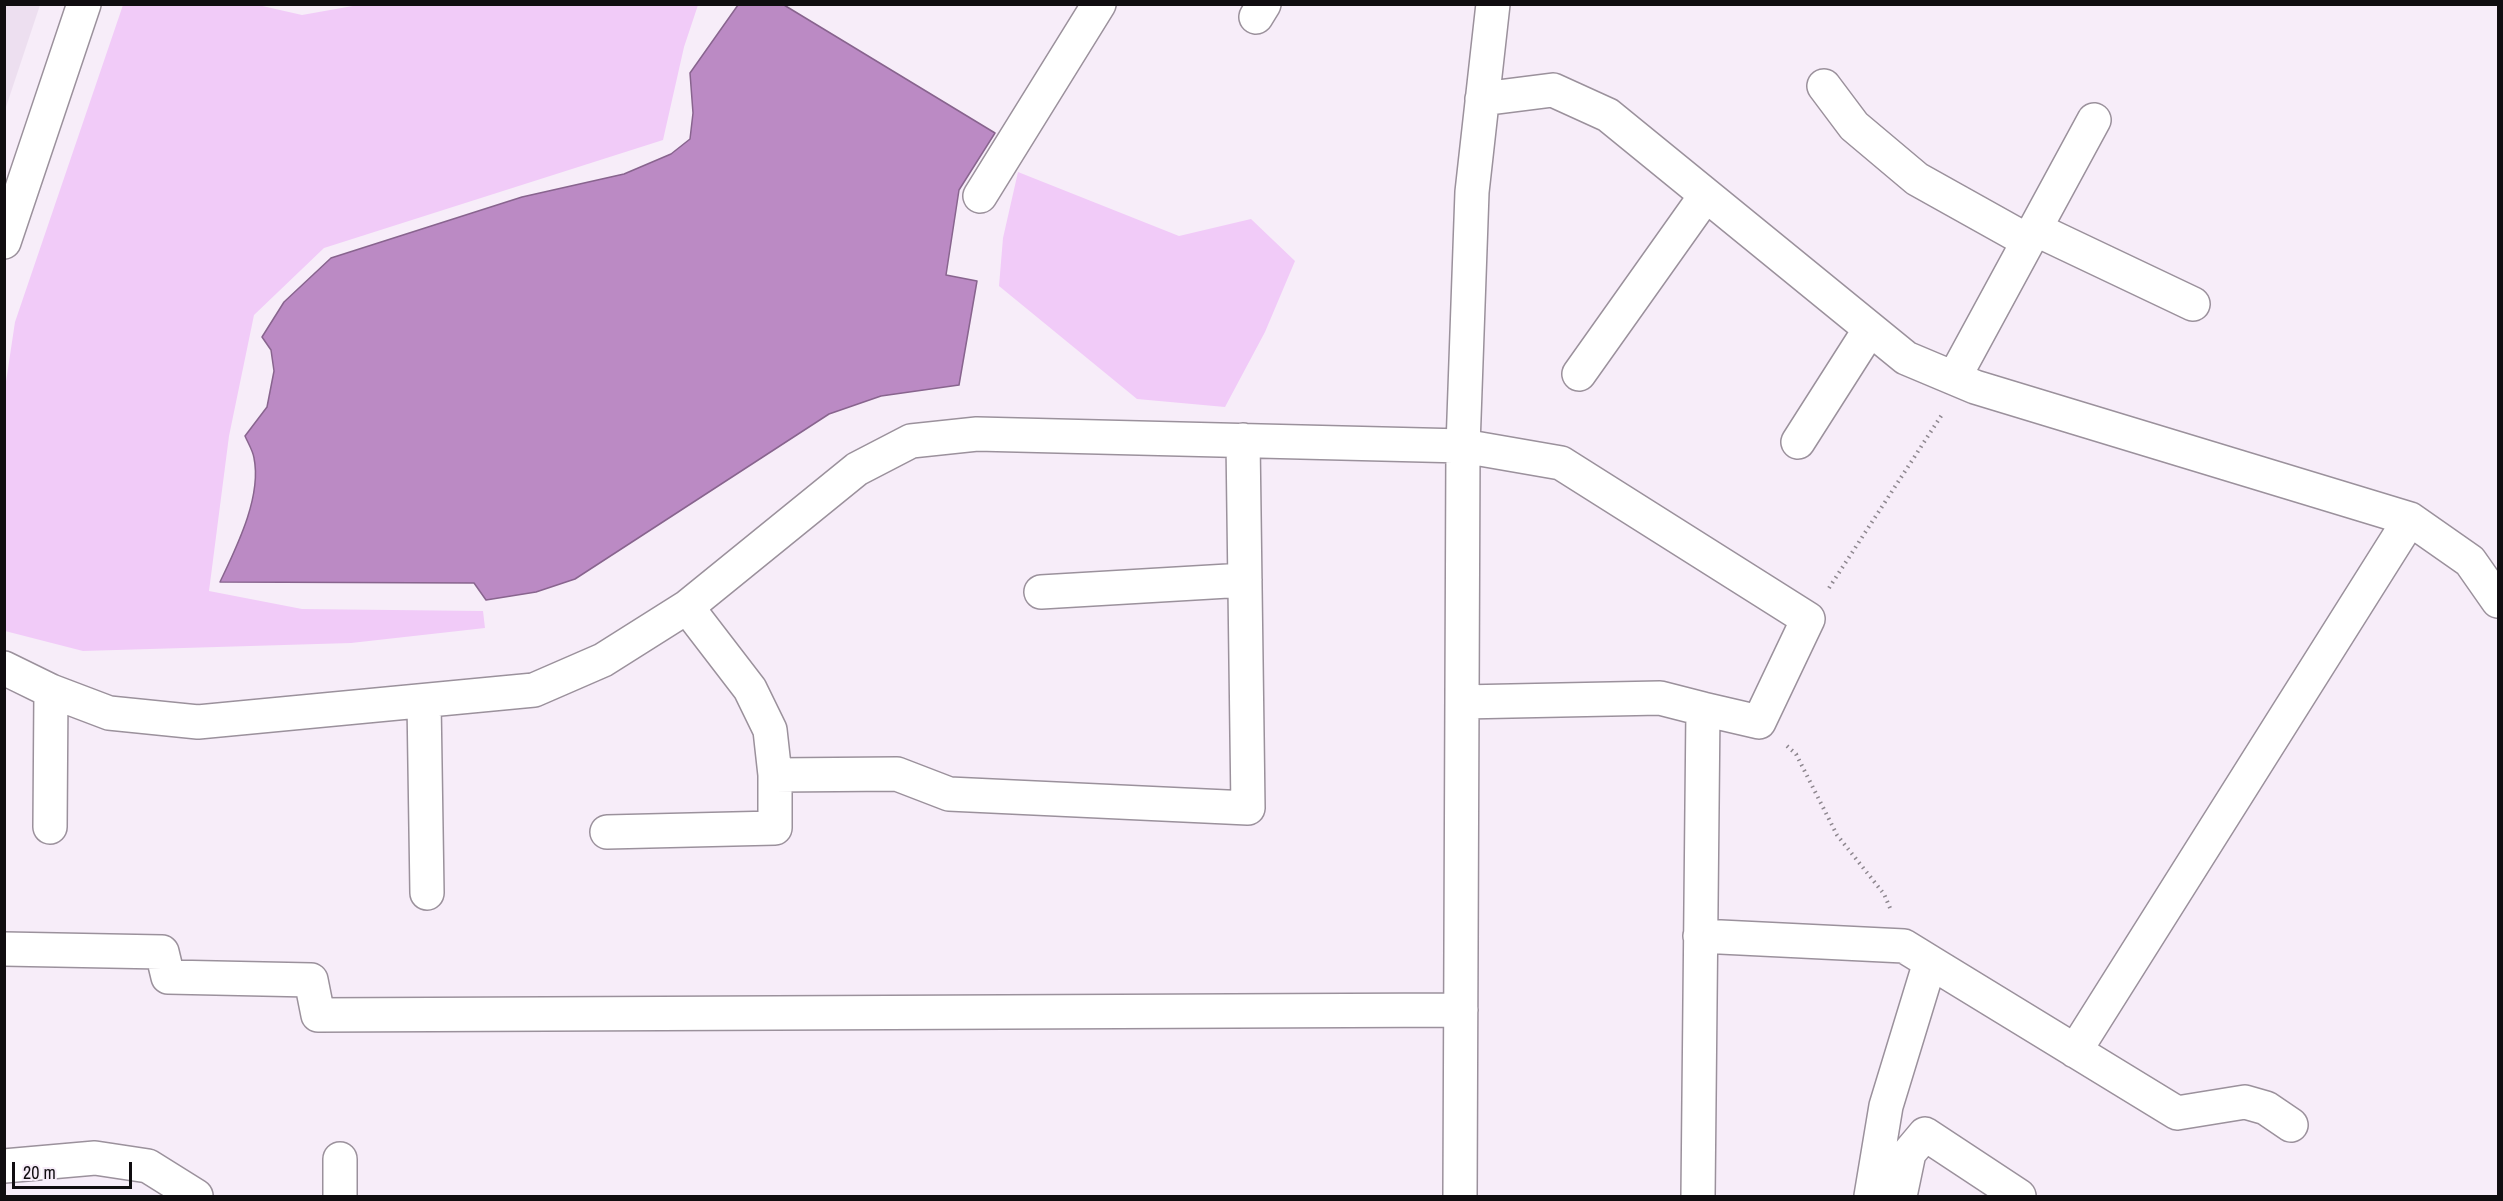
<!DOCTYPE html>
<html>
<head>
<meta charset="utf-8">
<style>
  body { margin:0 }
  #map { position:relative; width:2503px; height:1201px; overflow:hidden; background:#f7edf9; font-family:"Archivo Narrow",sans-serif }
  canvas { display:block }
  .frame { position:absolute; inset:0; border:6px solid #100d10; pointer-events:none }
  .scale { position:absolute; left:12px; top:1162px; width:120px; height:27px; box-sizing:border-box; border:3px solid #100d10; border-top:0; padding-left:8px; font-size:18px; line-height:21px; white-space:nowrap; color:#100d10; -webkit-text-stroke:4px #f7edf9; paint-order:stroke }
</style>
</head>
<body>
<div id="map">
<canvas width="2503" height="1201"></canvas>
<div class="frame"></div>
<div class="scale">20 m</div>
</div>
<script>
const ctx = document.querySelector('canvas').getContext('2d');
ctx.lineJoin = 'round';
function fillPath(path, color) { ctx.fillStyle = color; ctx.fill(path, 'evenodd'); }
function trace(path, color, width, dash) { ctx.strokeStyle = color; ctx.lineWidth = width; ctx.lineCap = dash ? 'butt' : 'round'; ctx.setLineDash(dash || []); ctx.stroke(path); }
fillPath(new Path2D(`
  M5 4 40 5 5 110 4 5Z`), '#eddff0');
fillPath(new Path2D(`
  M364 4 698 5 684 47 663 140 324 248 254 315 229 436 209 591 302 609 483 611 485 628 351 643 83 651 5 631 4 395 15 322 123 5H258L302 15Z
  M1018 172 1179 236 1251 219 1295 261 1265 332 1225 407 1137 399 999 286 1003 238Z`), '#f1cbf8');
const water = new Path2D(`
  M738 5H784L995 133 959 190 946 275 977 281 959 385 881 396 829 414 575 579 536 592 486 600 474 583 220 582C236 548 262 497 254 458 253 451 248 443 245 436L267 407 274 371 271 350 262 337 284 302 331 258 522 197 624 174 671 154 690 139 693 113 690 73Z`);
fillPath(water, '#bb8ac4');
trace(water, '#88648e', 1.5);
const minor = new Path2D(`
  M1256 17 1264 4
  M1824 86 1854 126 1917 179 2028 241
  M1482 99 1553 90 1608 115 1906 358 1975 387 2410 519 2470 561 2498 601
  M980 196 1099 4
  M2035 229 2193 304
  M4 242 84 4
  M1579 374 1706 195
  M1954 378 2094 120
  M1798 442 1870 329
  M1041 592 1245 580
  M687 607 750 689 770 730 775 775
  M4 668 51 691 109 713 198 722 534 690 603 660 687 607 857 469 911 441 977 434 1463 446 1561 463 1808 619 1759 722 1703 709
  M424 701 427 893
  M1462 702 1660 698 1703 709 1698 1196
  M50 827 51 691
  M607 832 775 828V775L897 774 949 794 1248 808 1243 440
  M1700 936 1904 946 1930 962 1886 1106 1871 1196
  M4 949 162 952 168 977 311 980 318 1015 1461 1010
  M1930 962 2177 1113 2245 1102 2266 1108 2291 1125
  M2075 1051 2410 519
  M340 1159V1196
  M4 1166 95 1158 148 1166 196 1196
  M1460 1196 1463 446 1472 192 1493 4
  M1900 1196 1909 1153 1925 1134 2019 1196`);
trace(minor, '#9b919c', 36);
trace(new Path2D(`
  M1829 588 1943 413
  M1787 746 1796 754 1837 835 1884 894 1890 908`), '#8e878f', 4, [1.5, 4.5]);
trace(minor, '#fff', 33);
</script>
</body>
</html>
